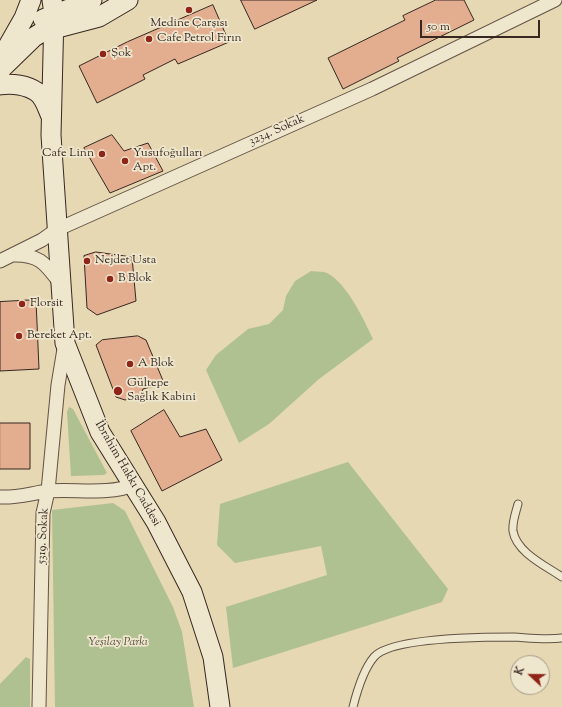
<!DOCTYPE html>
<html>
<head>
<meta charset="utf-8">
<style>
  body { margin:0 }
  #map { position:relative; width:562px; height:707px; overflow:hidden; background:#e5d8b2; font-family:"Sorts Mill Goudy",serif }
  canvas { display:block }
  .north { position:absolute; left:510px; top:655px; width:40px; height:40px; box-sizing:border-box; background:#eee6cd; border:1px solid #a59a88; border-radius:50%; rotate:292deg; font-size:11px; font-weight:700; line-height:16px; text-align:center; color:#372721 }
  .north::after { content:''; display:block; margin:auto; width:14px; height:18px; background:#8f2418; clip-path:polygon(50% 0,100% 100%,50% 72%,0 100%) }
  .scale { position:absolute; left:420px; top:20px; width:120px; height:18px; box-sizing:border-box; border:2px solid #372721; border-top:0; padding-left:5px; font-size:12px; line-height:14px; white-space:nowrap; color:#372721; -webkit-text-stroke:3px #eee6cd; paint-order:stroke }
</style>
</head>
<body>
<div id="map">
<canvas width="562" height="707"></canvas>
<div class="north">K</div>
<div class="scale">50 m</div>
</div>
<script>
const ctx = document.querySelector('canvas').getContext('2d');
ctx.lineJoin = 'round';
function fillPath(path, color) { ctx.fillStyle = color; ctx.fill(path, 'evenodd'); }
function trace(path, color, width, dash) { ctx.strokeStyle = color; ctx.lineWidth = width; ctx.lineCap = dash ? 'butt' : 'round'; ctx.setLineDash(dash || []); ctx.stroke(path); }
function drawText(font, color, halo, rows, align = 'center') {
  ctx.font = font + ' "Sorts Mill Goudy",serif'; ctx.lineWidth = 3.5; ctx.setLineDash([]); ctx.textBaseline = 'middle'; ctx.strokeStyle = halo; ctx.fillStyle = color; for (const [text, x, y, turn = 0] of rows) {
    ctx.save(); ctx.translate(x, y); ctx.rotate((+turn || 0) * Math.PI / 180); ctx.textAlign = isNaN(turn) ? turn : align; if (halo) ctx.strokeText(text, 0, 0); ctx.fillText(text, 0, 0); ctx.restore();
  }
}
fillPath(new Path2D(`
  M311 271C316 272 323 271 327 273 347 283 364 320 373 339L319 379 269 424 239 443 206 370 216 355 248 329 269 324 283 310 286 296 295 281Z
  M69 407 73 409 107 473 104 475 71 476 67 412Z
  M348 462 448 589 442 602 233 668 226 607 327 575 321 546 235 563 217 545 220 504Z
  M113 503 125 511 173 607 182 632 194 707H55L52 510Z
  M26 657 30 659V707H0V684Z`), '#afc091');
const building = new Path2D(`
  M241 0H317L255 29Z
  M436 0H464L474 20 397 58 399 61 343 89 328 58 405 20 403 16Z
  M213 5 229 42 178 64 175 59 143 75 145 79 97 103 79 66 127 42Z
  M112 135 124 151 148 143 163 171 110 193 84 148Z
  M96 252 132 257 136 301 97 315 87 308 84 256Z
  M36 300 39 369 0 371V302Z
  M138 336 146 340 164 383 143 389 140 396 125 400 116 397 96 345 102 340Z
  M164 410 180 437 206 429 222 460 162 491 131 431Z
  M0 423H30V469H0Z`);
fillPath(building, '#e3ad90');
trace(building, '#372721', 1);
const lane = new Path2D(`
  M518 504C516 512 512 522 513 531 516 552 546 566 562 577
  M353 707C357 691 363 670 374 657 391 637 487 637 514 637 530 638 546 640 562 638`);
const street = new Path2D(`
  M12 255C39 254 45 263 60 283
  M0 261 42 240 56 230 372 89 555 0
  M0 497C17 498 32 493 49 491 77 489 108 495 134 485
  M39 707 43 513 48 491 58 385 65 343`);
const secondary = new Path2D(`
  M52 0 54 14 51 135 65 343 100 432 156 522 192 592 213 657 220 707
  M43 19 92 0
  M3 55 24 18 31 0
  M0 70 34 37 42 32 99 17 128 0
  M0 85C12 83 27 85 37 92 44 97 47 107 50 114`);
trace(lane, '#625345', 9);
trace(street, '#625345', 15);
trace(secondary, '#372721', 21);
trace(lane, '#eee6cd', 7);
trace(street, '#eee6cd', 13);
trace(secondary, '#eee6cd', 19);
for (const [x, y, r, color] of [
  [189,10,4,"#8f2418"],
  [149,39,4,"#8f2418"],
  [103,54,4,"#8f2418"],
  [102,154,4,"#8f2418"],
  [125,161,4,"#8f2418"],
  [87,261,4,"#8f2418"],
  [110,279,4,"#8f2418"],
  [22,304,4,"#8f2418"],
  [19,336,4,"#8f2418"],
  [130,364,4,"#8f2418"],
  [118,391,5,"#8f2418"]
]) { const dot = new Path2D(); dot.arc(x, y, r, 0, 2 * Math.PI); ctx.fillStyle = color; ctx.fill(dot); trace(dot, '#eee6cd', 1.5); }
drawText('12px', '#372721', '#eee6cd', [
  ["Medine Çarşısı",189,24,"center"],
  ["Cafe Petrol Fırın",157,39],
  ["Şok",111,54],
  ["Cafe Linn",94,154,"right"],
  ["Yusufoğulları",133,154],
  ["Apt.",133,168],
  ["Nejdet Usta",95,261],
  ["B Blok",118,279],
  ["Florsit",30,304],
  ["Bereket Apt.",27,336],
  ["A Blok",138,364],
  ["Gültepe",127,384],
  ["Sağlık Kabini",127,398]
], 'left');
drawText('12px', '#372721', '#eee6cd', [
  ["3234. Sokak",277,131,-24],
  ["İbrahim Hakkı Caddesi",127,474,60],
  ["5319. Sokak",44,536,-87]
]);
drawText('italic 12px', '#554d3d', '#eee6cd', [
  ["Yeşilay Parkı",118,643]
]);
</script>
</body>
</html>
